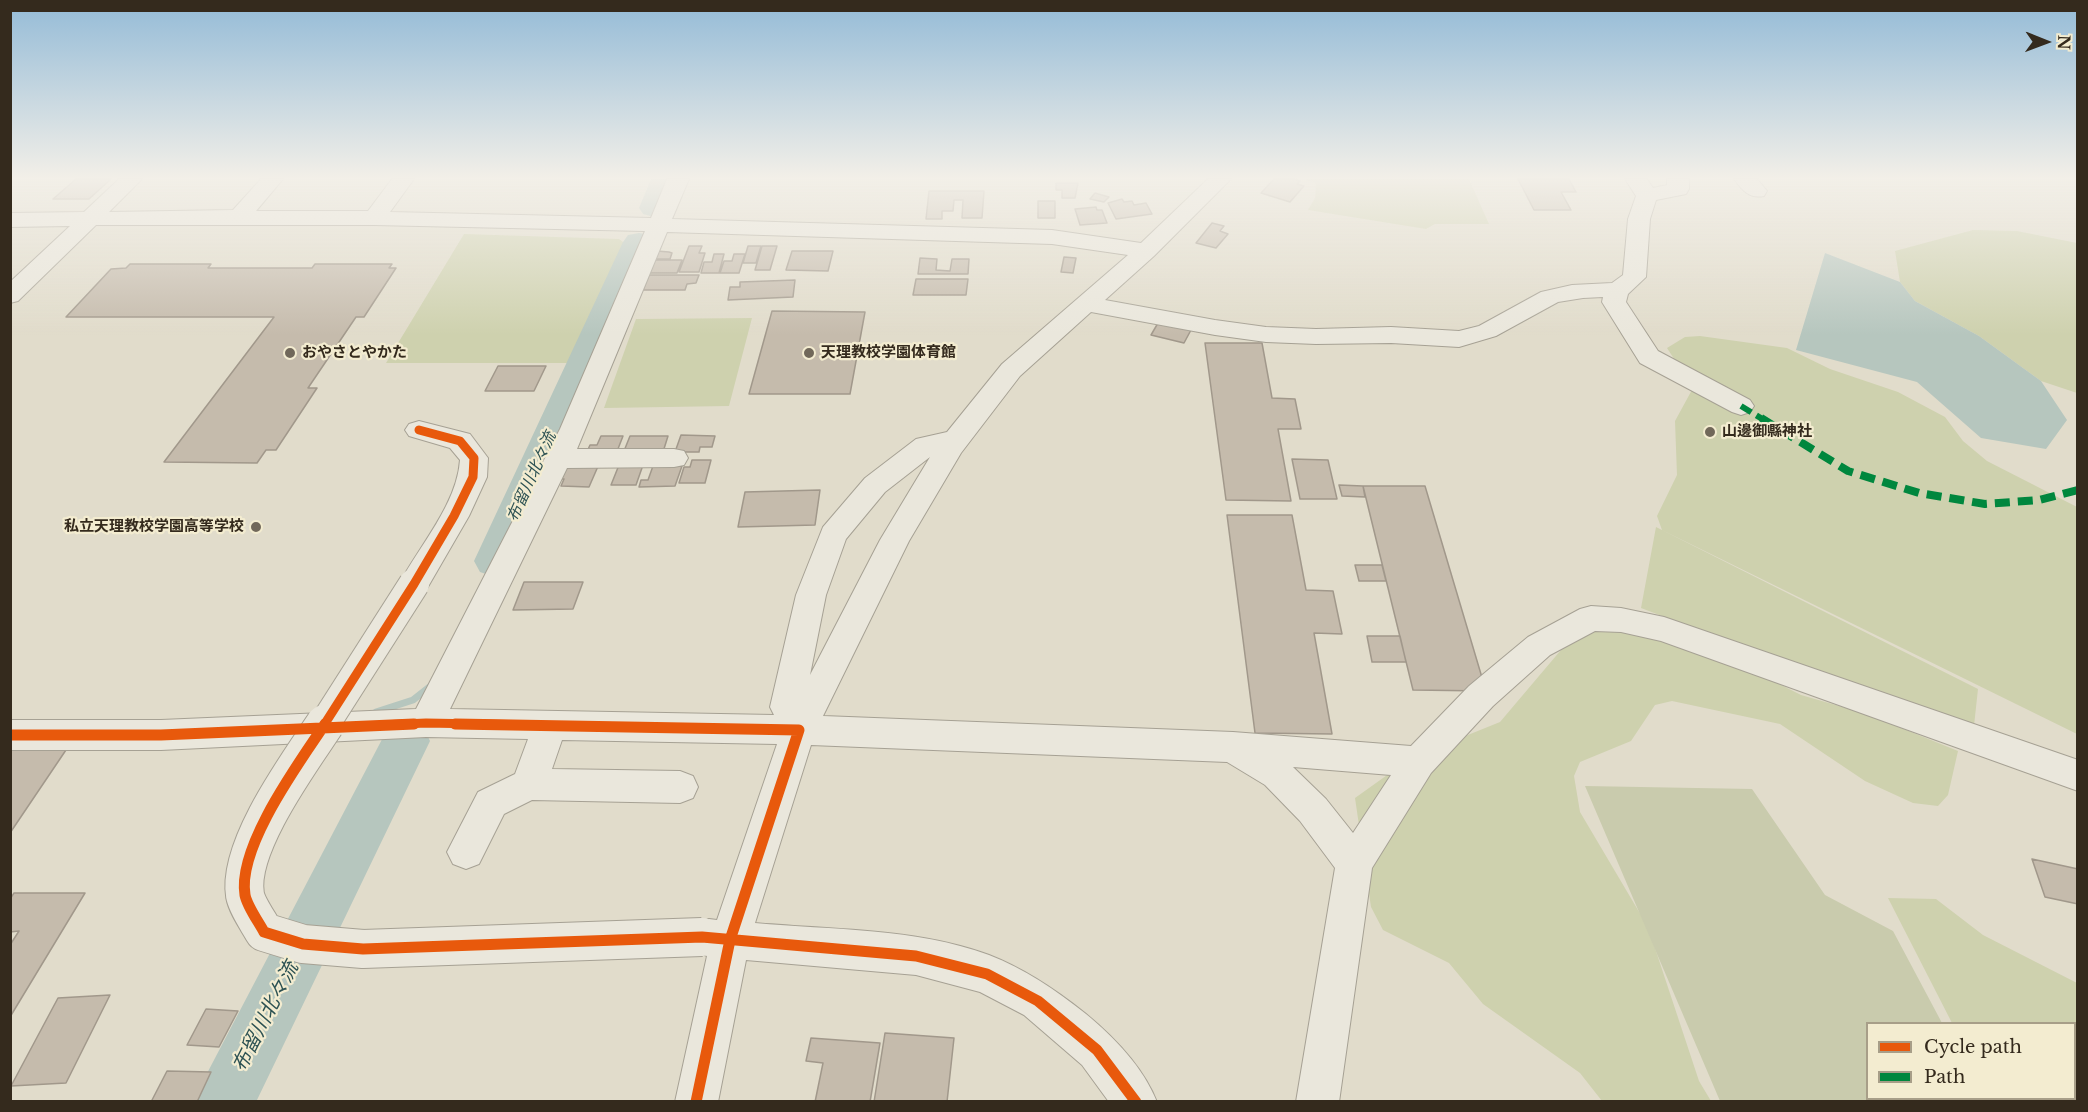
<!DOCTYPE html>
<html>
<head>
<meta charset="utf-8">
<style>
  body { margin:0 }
  #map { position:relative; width:2088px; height:1112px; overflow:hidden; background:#e1dccb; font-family:"Libre Baskerville",serif }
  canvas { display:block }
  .frame { position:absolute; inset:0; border:12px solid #342a1d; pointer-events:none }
  .legend { position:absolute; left:1866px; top:1022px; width:210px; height:78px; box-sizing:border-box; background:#f3ecd0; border:2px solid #a79e88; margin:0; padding:8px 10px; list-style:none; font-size:18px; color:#342a1d }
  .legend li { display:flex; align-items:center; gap:12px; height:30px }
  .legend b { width:30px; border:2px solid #a79e88 }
  .north { position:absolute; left:2016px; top:12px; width:60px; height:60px; -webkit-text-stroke:4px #f3ecd0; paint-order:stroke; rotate:91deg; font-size:16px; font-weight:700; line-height:24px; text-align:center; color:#342a1d }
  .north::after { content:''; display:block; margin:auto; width:21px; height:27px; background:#342a1d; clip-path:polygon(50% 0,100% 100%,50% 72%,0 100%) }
</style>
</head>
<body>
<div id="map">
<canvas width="2088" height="1112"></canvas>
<div class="frame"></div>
<ul class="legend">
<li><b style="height:8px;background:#e8590c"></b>Cycle path</li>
<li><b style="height:8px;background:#00873e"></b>Path</li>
</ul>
<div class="north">N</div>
</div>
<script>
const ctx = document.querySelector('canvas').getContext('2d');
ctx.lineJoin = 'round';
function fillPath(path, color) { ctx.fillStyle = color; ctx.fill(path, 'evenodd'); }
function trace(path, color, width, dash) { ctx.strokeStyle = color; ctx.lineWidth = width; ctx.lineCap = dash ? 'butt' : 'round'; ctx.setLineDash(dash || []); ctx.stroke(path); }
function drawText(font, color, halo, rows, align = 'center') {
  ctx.font = font + ' "Libre Baskerville","Noto Sans JP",serif'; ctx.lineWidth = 4.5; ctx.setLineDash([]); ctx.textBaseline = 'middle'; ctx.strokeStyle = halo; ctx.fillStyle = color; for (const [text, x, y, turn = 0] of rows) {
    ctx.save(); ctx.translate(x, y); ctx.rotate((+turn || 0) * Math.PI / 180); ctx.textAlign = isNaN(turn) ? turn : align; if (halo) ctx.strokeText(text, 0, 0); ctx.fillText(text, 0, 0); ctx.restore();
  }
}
fillPath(new Path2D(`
  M1303 179H1469L1489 224H1435L1426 229 1308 210 1315 198 1316 183Z
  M1973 230 2017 231 2077 243V393L2041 381 1979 336 1915 301 1900 282 1895 251Z
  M464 234 619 239 627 245 578 363H386Z
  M752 318 729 406 604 408 636 319Z
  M1700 336 1787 348 1830 369 1898 392 1945 417 1963 441 1987 461 2077 507V734L1662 530 1657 516 1677 475 1675 421 1693 388 1667 348 1685 337Z
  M1656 527 1978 689 1973 735 1641 608Z
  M1619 620 1718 653 1801 695 1867 714 1958 751 1948 795 1938 806 1913 803 1865 781 1780 724 1672 701 1655 705 1631 741 1580 762 1574 776 1580 812 1648 927 1699 1081 1711 1101H1602L1580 1073 1483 1004 1449 963 1383 930 1371 907 1355 798 1411 758 1500 722 1583 624Z
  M1888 898 1936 899 1983 935 2077 983V1101H2002L2000 1099 2074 1098V1024L1952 1023Z`), '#ced1ae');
fillPath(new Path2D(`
  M1585 786 1752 789 1825 895 1893 931 1942 1023 1868 1024V1098H1982L1984 1101H1720Z`), '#c9cbad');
fillPath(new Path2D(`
  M1825 253 1900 282 1915 301 1979 336 2041 381 2067 420 2046 449 1981 438 1917 382 1796 350Z`), '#b6c6be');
trace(new Path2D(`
  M376 712 413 700 432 685`), '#b6c6be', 7);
fillPath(new Path2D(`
  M651 179H681L665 214 654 217 643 214 639 208Z
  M639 233 650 235 655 242 516 561 510 572 495 577 480 572 474 561 623 242 628 235Z
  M406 720 423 726 430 741 256 1102H194L203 1081 389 726Z`), '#b6c6be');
const building = new Path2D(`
  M76 179H111L89 199H53Z
  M1274 179H1295L1300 181 1297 184 1304 186 1290 202 1261 193Z
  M1518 179H1569L1576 192H1561L1571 210H1534Z
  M1056 183H1078L1075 198H1062V190H1056Z
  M929 191H984L982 218H962L963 200H954L953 211H942V219H926Z
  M1095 193 1109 197 1104 202 1090 199Z
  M1122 199 1124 202 1132 201 1134 205 1146 203 1152 214 1116 219 1108 203Z
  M1038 201H1055V218H1038Z
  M1096 207 1097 210H1102L1107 223 1080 225 1075 209Z
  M1212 223 1224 226 1220 231 1228 234 1216 248 1196 243Z
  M689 246H702L699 253H705L699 272H679Z
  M748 246H761L756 263H743Z
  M762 246H777L770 270H755Z
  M657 251 669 252 672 253 670 259H654Z
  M792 251H833L828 271 786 270Z
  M714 254H724L719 273H701L704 262H712Z
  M734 254H745L739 273H720L724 261H732Z
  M1064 257 1076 258 1073 273 1061 272Z
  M920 258 937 259 936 270 950 271 952 259H969L968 274H918Z
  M653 260H682L677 273H648Z
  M130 264H211L208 268H312L315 264H392L389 268H396L364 317H356L308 388H317L276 450H266L257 463 164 462 274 317H66L111 269 126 268Z
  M649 275H699L696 283 687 284 685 290H643Z
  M916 279H968L966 295H913Z
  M795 280 793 297 728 300 730 287H740V282Z
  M772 311 865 312 850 394H749Z
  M1158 323 1191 330 1184 343 1151 335Z
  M1205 343H1262L1272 398 1295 399 1301 429H1278L1291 501 1226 500Z
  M498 366H546L534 391H485Z
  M681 435 715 436 712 447H700L699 452H675Z
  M601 436H623L616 454H586L590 445H597Z
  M630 436H668L663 452 624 451Z
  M1292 459 1328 460 1337 499H1300Z
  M692 460H711L705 483H679L684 467H690Z
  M568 464H599L589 487 561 486 564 479H560Z
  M619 465H643L636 485H611Z
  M653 466H682L675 486 639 487 641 480H648Z
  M1339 485 1363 486 1365 497 1342 496Z
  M1363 486H1425L1486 691 1413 690Z
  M820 490 815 525 738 527 745 492Z
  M1227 515H1292L1306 590 1333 591 1342 634 1314 633 1332 734 1255 733Z
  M1355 565H1382L1386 581H1359Z
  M524 582H583L573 609 513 610Z
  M1367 636H1400L1406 662H1372Z
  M10 747H68L10 833Z
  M2032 859 2078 869V904L2045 897Z
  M14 893H85L10 1017V945L19 931 10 932V899Z
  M110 995 66 1083 11 1086 58 998Z
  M206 1009 238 1011 219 1047 187 1045Z
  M885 1033 954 1038 947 1102H874Z
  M811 1038 880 1043 870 1102H815L823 1063 806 1061Z
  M167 1071 211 1072 197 1102H151Z`);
fillPath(building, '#c5bbac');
trace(building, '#a1988b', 1.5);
const minor = new Path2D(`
  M119 179H142L109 212 233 210 261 179H283L256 211H368L392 179H414L390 212 651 218 667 179H689L672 219 1052 230 1141 243 1208 179H1231L1154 256 1105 300 1215 320 1266 327 1316 329 1391 327 1459 331 1479 326 1541 292 1572 285 1612 283 1623 275 1628 219 1636 196 1625 179H1647L1653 188 1667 185V179H1689V189L1686 194 1656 200 1650 219 1646 277 1628 294 1626 302 1658 351 1750 400 1754 406 1750 412 1741 415 1732 412 1640 363 1602 302 1603 297 1583 298 1558 302 1496 336 1459 347 1391 343 1316 344 1266 342 1215 335 1091 312 1020 376 961 453 909 541 823 716 1233 732 1411 746 1469 686 1528 637 1580 609 1591 606 1621 608 1664 617 2078 760V791L1661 641 1621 632 1595 631 1550 655 1493 706 1431 773 1372 868 1339 1102H1296L1335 868 1300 821 1265 785 1227 762 811 745 755 923C832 930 916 928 989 955 1025 969 1056 990 1086 1014 1115 1038 1143 1067 1157 1102H1109L1082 1065 1024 1015 980 992 916 975 746 960 718 1102H675L707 956 695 951 689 938 695 925 709 919 717 920 777 744 562 740 552 769 680 771 693 776 698 787 693 798 680 803 532 800 504 814 479 864 466 869 453 864 447 852 478 792 515 774 528 739 426 737 161 750H10V720H161L416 709 560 429 645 231 374 225H96L18 301 10 303V282L70 226 10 227V213L84 212ZM667 232 1052 244 1128 255 1002 364 947 432 916 439 865 478 823 527 796 595 770 707 774 715 450 709 567 468 674 467 684 465 688 458 684 451 674 449H577ZM930 457 880 540 810 675 826 595 846 539 885 492ZM1293 767 1391 775 1353 833 1326 799Z
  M1734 179H1757L1767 191 1764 196C1749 199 1742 190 1734 179Z
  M419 421 470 434 488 458 487 477 469 516 425 592 414 596 403 592 399 584C420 545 457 504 460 460L450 448 409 436 405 430 409 424Z`);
trace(minor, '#a6a194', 2);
fillPath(minor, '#eae7dc');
const minorBridgeFar1 = new Path2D(`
  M324 725 414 584`);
const minorBridge = new Path2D(`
  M325 724C299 763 237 847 245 895 247 906 258 921 264 932L303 944 363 949 702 937`);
trace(minorBridgeFar1, '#a6a194', 32, []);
trace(minorBridge, '#a6a194', 40, []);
trace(minorBridgeFar1, '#eae7dc', 30);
trace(minorBridge, '#eae7dc', 38);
trace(new Path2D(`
  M1741 406 1764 420`), '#00873e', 6, [12, 6]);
trace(new Path2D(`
  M1761 418 1848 471 1919 493 1985 504 2039 500 2078 490`), '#00873e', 8, [15, 8]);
trace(new Path2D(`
  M324 725 414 584 454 516 473 477 474 458 460 441 419 430
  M381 725 426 723 535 725`), '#e8590c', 9);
trace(new Path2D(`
  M325 724C299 763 237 847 245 895 247 906 258 921 264 932L303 944 363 949 702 937 916 956 987 974 1038 1001 1097 1050 1136 1102
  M455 724 799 730 730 940 696 1102
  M10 735H161L414 724`), '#e8590c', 11);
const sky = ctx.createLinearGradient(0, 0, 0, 335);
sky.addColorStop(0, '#94bbd7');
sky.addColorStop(0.53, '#f2efe8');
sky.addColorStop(1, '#f2efe800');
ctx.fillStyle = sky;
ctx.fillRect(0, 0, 2088, 335);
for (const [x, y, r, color] of [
  [290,353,6,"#71685a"],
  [809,353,6,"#71685a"],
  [1710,432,6,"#71685a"],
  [256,527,6,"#71685a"]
]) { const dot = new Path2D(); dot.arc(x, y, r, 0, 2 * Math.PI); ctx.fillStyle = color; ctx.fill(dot); trace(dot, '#f3ecd0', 2); }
drawText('bold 15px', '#342a1d', '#f3ecd0', [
  ["おやさとやかた",302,353],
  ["天理教校学園体育館",821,353],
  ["山邊御縣神社",1722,432],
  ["私立天理教校学園高等学校",244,527,"right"]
], 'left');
drawText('italic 16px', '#2d5253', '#f3ecd0', [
  ["布留川北々流",532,477,-66]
]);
drawText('italic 20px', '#2d5253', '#f3ecd0', [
  ["布留川北々流",266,1017,-63]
]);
</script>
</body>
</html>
